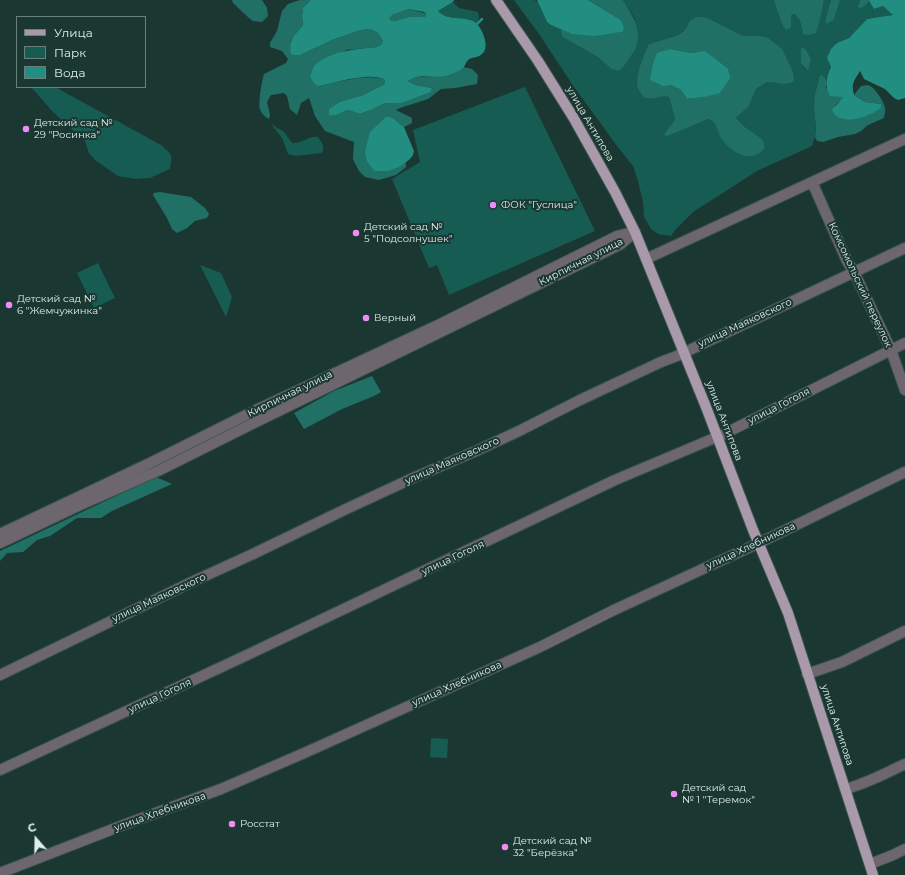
<!DOCTYPE html>
<html>
<head>
<meta charset="utf-8">
<style>
  body { margin:0 }
  #map { position:relative; width:905px; height:875px; overflow:hidden; background:#1b3732; font-family:Montserrat,sans-serif }
  canvas { display:block }
  .legend { position:absolute; left:16px; top:16px; width:130px; height:72px; box-sizing:border-box; background:#1b3732; border:1px solid #69807c; margin:0; padding:5px 7px; list-style:none; font-size:12px; color:#deeeea }
  .legend li { display:flex; align-items:center; gap:8px; height:20px }
  .legend b { width:20px; border:1px solid #69807c }
  .north { position:absolute; left:16px; top:819px; width:40px; height:40px; -webkit-text-stroke:3px #1b3732; paint-order:stroke; rotate:340deg; font-size:11px; font-weight:700; line-height:16px; text-align:center; color:#deeeea }
  .north::after { content:''; display:block; margin:auto; width:14px; height:18px; background:#deeeea; clip-path:polygon(50% 0,100% 100%,50% 72%,0 100%) }
</style>
</head>
<body>
<div id="map">
<canvas width="905" height="875"></canvas>
<ul class="legend">
<li><b style="height:5px;background:#a999aa"></b>Улица</li>
<li><b style="height:11px;background:#165c53"></b>Парк</li>
<li><b style="height:11px;background:#228e81"></b>Вода</li>
</ul>
<div class="north">С</div>
</div>
<script>
const ctx = document.querySelector('canvas').getContext('2d');
ctx.lineJoin = 'round';
function fillPath(path, color) { ctx.fillStyle = color; ctx.fill(path, 'evenodd'); }
function trace(path, color, width, dash) { ctx.strokeStyle = color; ctx.lineWidth = width; ctx.lineCap = dash ? 'butt' : 'round'; ctx.setLineDash(dash || []); ctx.stroke(path); }
function drawText(font, color, halo, rows, align = 'center') {
  ctx.font = font + ' Montserrat,sans-serif'; ctx.lineWidth = 4; ctx.setLineDash([]); ctx.textBaseline = 'middle'; ctx.strokeStyle = halo; ctx.fillStyle = color; for (const [text, x, y, turn = 0] of rows) {
    ctx.save(); ctx.translate(x, y); ctx.rotate((+turn || 0) * Math.PI / 180); ctx.textAlign = isNaN(turn) ? turn : align; if (halo) ctx.strokeText(text, 0, 0); ctx.fillText(text, 0, 0); ctx.restore();
  }
}
fillPath(new Path2D(`
  M514 0H534L538 2 547 22 551 25 561 29V33L598 57 610 68 635 19 623 0H775V2L791 15 795 14 800 21 803 34 822 11 824 0H831L830 3 834 20 840 0H860L859 3 865 6 869 1 874 9 883 6 894 15 867 19 849 38 837 43 827 58 831 67 826 79 821 74 814 109 816 128 815 137 812 146 757 171 693 212 675 230 671 236 658 234 651 229 644 217 643 202 638 181 633 166 617 146 574 87 539 34ZM710 19 743 36H760L781 84 772 82H767L756 89 749 106 736 118 745 127 762 139 723 141C719 133 716 122 708 119L665 133 674 123 675 119 669 97 664 95 649 44 678 35 685 30 689 22ZM801 47 806 49 811 59 807 71 801 62Z
  M453 2 459 8 478 12 479 17 477 24 469 19H461L448 17 440 14 438 11Z
  M31 87H55L161 145C172 155 173 154 170 169L150 178 136 179 118 176 95 160 89 153 85 141 53 112Z
  M525 87 595 231 449 295 437 265 429 268 392 179 420 162 413 130Z
  M271 124 284 132 292 143C302 144 309 135 318 137 322 143 325 146 322 153L296 156 288 154 282 138Z
  M98 263 115 298 94 308 77 273Z
  M200 265 221 273 232 297 226 317Z
  M431 738 448 739 447 758 430 757Z`), '#165c53');
fillPath(new Path2D(`
  M232 0H262L267 8 268 16 262 22 253 21 249 18 233 3Z
  M300 0H311C301 10 301 11 303 25L291 41 300 55 332 40 361 30 370 29 378 33 383 41 381 45 377 47 346 50 319 86C335 83 370 72 385 80V84L361 96 336 115 348 110 360 114 373 109 385 103H402L431 92 432 88 415 85 408 81 416 77 443 76 456 72 463 67 472 69 478 75 477 84 455 88 441 89 428 99 400 108 396 110 412 118V123L404 127 394 119 401 166 406 162V167L396 175 379 180 365 177 359 171 353 159 354 142 325 131 315 116 309 98 301 103 297 115 290 109 287 96 284 93 271 95 267 102 270 115 269 119C265 117 261 113 260 109 258 103 262 80 264 74L286 63 288 59 282 51 270 47V43L277 31 282 11 288 4Z
  M588 0H623C632 15 642 28 636 47 635 50 632 54 630 57 626 63 623 68 618 71L610 68 598 57 563 37 561 33V29L572 34 622 32 621 20Z
  M775 0H824L822 11 816 33 808 35 803 34 800 21 795 14 791 15V28L786 30 783 26 774 1Z
  M831 0H840L834 20 826 24V18Z
  M860 0H870L865 6 860 8 858 7Z
  M409 9 424 13 426 14 425 17H409L395 21H391L388 18 392 15Z
  M696 17H701L710 19 743 36H760L768 38 782 49 793 72 794 81 790 83 781 84 772 82H767L756 89 749 106 736 118 745 127 762 139 765 147C754 164 733 154 723 141 717 134 718 122 708 119L665 137V133L673 123 675 119 669 97C661 94 655 100 647 98 643 98 642 95 640 92 632 80 644 56 649 44L678 35 685 30 689 22ZM671 49 691 53 705 52 704 97 687 99 681 90 671 85Z
  M801 47 806 49 811 59 808 71 801 63Z
  M821 74 826 79V88L843 97 841 101 834 106 881 104 865 102 854 95 861 86C863 86 865 85 868 85 875 87 884 102 885 108 886 112 884 115 884 118L868 125 861 131 855 134 838 137 823 142 817 141 815 137 816 128 814 109 815 95 820 76Z
  M160 192 191 197 205 208 209 214 207 218 195 221 187 228 177 233 172 229 167 218 153 195 154 193Z
  M372 376 381 392 374 396 342 409 304 429 294 413 334 391Z
  M156 477 172 484 112 511 101 518H77L50 536 37 540 23 552 7 553 0 561V551Z`), '#217066');
fillPath(new Path2D(`
  M311 0H454L453 2 438 11C449 23 467 14 477 24 483 30 490 48 482 54 478 58 472 57 468 60 466 62 465 66 463 68 458 72 450 75 444 76 435 78 425 75 416 77 414 78 410 80 408 81L415 85 432 88 431 92 402 103H385L373 109 360 114 348 110 336 115H329V109L340 102 361 96 385 84V80C371 71 335 83 319 86L315 84 310 77C311 75 312 71 313 68 325 51 358 49 377 47L381 45 383 41 378 33 370 29 361 30 332 40 300 55H295L291 54C289 38 294 37 303 25L302 16 303 8ZM409 9 424 12 426 14 425 17H409L395 21H391L389 18 392 15Z
  M537 0H588L621 20 624 28 622 32 614 33 595 36 572 34 551 25 547 22Z
  M870 0H905V98L898 100 894 98 885 89 864 79 860 71C854 81 851 83 854 95L865 102 881 104V108C877 110 874 113 870 114 859 120 838 124 832 110 835 105 840 103 843 97L830 96C824 84 826 79 831 67L827 58 831 49 837 43 849 38 867 19 893 15 883 6 874 9 869 1Z
  M671 49 691 53 705 51 728 69 730 78 720 93 704 97 687 99 681 90 671 85 663 86 650 80 653 64 657 53Z
  M386 117H390L394 119 404 127 414 151 413 155 410 159 401 166 389 171H375L372 168 367 161 365 152 370 132Z`), '#228e81');
trace(new Path2D(`
  M477 24 482 19`), '#228e81', 2.5);
const minor = new Path2D(`
  M812 182 847 261 854 272 891 350 905 390
  M646 259 905 139
  M0 534 150 463 256 410 436 326 617 236 633 232
  M0 543 78 506 160 470 250 425 621 244 635 232
  M807 674 842 662 905 631
  M0 675 196 580 253 554 344 510 413 478 476 451 519 431 580 400 661 362 677 356 905 248
  M0 770 245 656 615 480 724 434 905 343
  M845 789C866 784 886 773 905 764
  M870 864 893 855 905 849
  M0 873 126 824 221 789 302 754 540 647 614 610 759 543 905 472`);
const major = new Path2D(`
  M496 0 538 61 573 117 615 192 635 232 646 259 706 407 753 530 788 613 873 875`);
trace(minor, '#3a544f', 12);
trace(major, '#3a544f', 12);
trace(minor, '#6e666e', 10);
trace(major, '#a999aa', 10);
for (const [x, y, r, color] of [
  [26,129,4,"#f08bf5"],
  [493,205,4,"#f08bf5"],
  [356,233,4,"#f08bf5"],
  [9,305,4,"#f08bf5"],
  [366,318,4,"#f08bf5"],
  [674,794,4,"#f08bf5"],
  [232,824,4,"#f08bf5"],
  [505,847,4,"#f08bf5"]
]) { const dot = new Path2D(); dot.arc(x, y, r, 0, 2 * Math.PI); ctx.fillStyle = color; ctx.fill(dot); trace(dot, '#1b3732', 1.5); }
drawText('10px', '#deeeea', '#1b3732', [
  ["Детский сад №",34,123],
  ["29 \"Росинка\"",34,135],
  ["ФОК \"Гуслица\"",501,205],
  ["Детский сад №",364,227],
  ["5 \"Подсолнушек\"",364,239],
  ["Детский сад №",17,299],
  ["6 \"Жемчужинка\"",17,311],
  ["Верный",374,318],
  ["Детский сад",682,788],
  ["№ 1 \"Теремок\"",682,800],
  ["Росстат",240,824],
  ["Детский сад №",513,841],
  ["32 \"Берёзка\"",513,853]
], 'left');
drawText('10px', '#deeeea', '#1b3732', [
  ["улица Антипова",590,124,60],
  ["Кирпичная улица",581,262,-27],
  ["Комсомольский переулок",860,285,65],
  ["улица Маяковского",745,323,-25],
  ["Кирпичная улица",290,394,-26],
  ["улица Гоголя",779,406,-27],
  ["улица Антипова",724,421,69],
  ["улица Маяковского",452,461,-24],
  ["улица Хлебникова",751,546,-25],
  ["улица Гоголя",453,558,-25],
  ["улица Маяковского",159,598,-25],
  ["улица Хлебникова",457,684,-24],
  ["улица Гоголя",160,696,-25],
  ["улица Антипова",837,725,72],
  ["улица Хлебникова",160,812,-20]
]);
</script>
</body>
</html>
